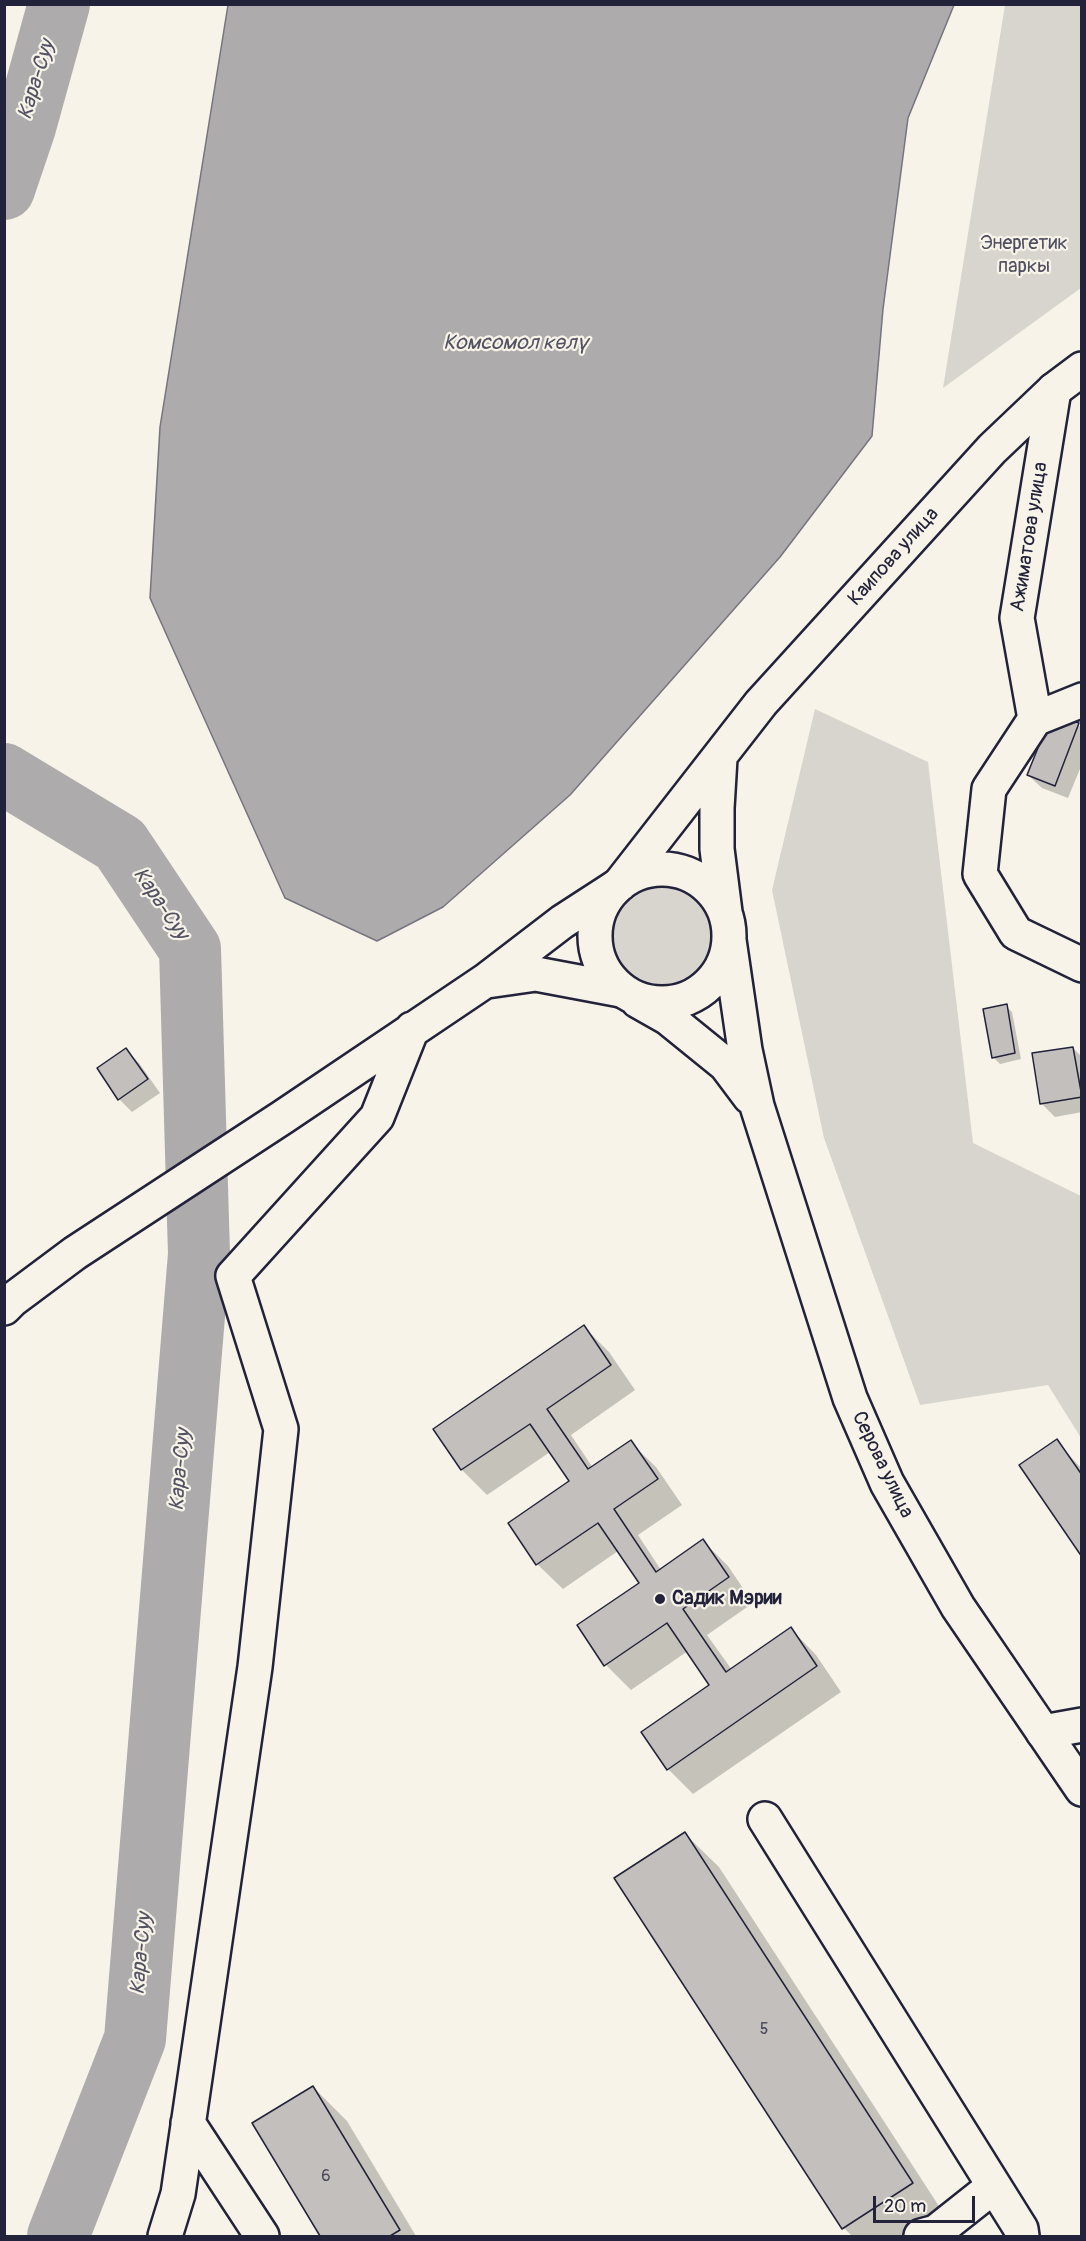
<!DOCTYPE html>
<html>
<head>
<meta charset="utf-8">
<style>
  body { margin:0 }
  #map { position:relative; width:1086px; height:2241px; overflow:hidden; background:#f7f3e8; font-family:Pangolin,sans-serif }
  canvas { display:block }
  .frame { position:absolute; inset:0; border:6px solid #22223b; pointer-events:none }
  .scale { position:absolute; left:873px; top:2196px; width:102px; height:27px; box-sizing:border-box; border:3px solid #22223b; border-top:0; padding-left:8px; font-size:18px; line-height:21px; white-space:nowrap; color:#22223b; -webkit-text-stroke:4px #f7f3e8; paint-order:stroke }
</style>
</head>
<body>
<div id="map">
<canvas width="1086" height="2241"></canvas>
<div class="frame"></div>
<div class="scale">20 m</div>
</div>
<script>
const ctx = document.querySelector('canvas').getContext('2d');
ctx.lineJoin = 'round';
function fillPath(path, color) { ctx.fillStyle = color; ctx.fill(path, 'evenodd'); }
function trace(path, color, width, dash) { ctx.strokeStyle = color; ctx.lineWidth = width; ctx.lineCap = dash ? 'butt' : 'round'; ctx.setLineDash(dash || []); ctx.stroke(path); }
function drawText(font, color, halo, rows, align = 'center') {
  ctx.font = font + ' Pangolin,sans-serif'; ctx.lineWidth = 4.5; ctx.setLineDash([]); ctx.textBaseline = 'middle'; ctx.strokeStyle = halo; ctx.fillStyle = color; for (const [text, x, y, turn = 0] of rows) {
    ctx.save(); ctx.translate(x, y); ctx.rotate((+turn || 0) * Math.PI / 180); ctx.textAlign = isNaN(turn) ? turn : align; if (halo) ctx.strokeText(text, 0, 0); ctx.fillText(text, 0, 0); ctx.restore();
  }
}
fillPath(new Path2D(`
  M1005 5H1081V288L943 388Z
  M815 709 928 762 973 1143 1081 1196V1438L1048 1385 920 1405 824 1138 772 890Z
  M614 936a48 48 0 1 1 96 0a48 48 0 1 1-96 0Z`), '#d8d5cf');
const water = new Path2D(`
  M228 5H954L908 118 883 309 872 436 780 557 570 795 443 907 377 941 285 898 150 598 160 427Z`);
fillPath(water, '#aeabad');
trace(water, '#76747f', 1.5);
fillPath(new Path2D(`
  M1078 725 1082 728V764L1068 798 1042 788 1028 775Z
  M1006 1006 1012 1012 1021 1059 1000 1064 993 1057Z
  M1073 1048 1082 1057V1112L1055 1117 1041 1103Z
  M126 1050 139 1063 160 1093 132 1112 119 1099Z
  M584 1327 609 1352 635 1390 571 1435 593 1468 630 1442 656 1467 682 1505 638 1535 661 1570 703 1541 728 1566 753 1603 707 1635 732 1670 791 1629 816 1655 841 1692 693 1794 668 1769 711 1685 688 1651 631 1690 606 1665 641 1583 618 1551 563 1589 537 1564 571 1482 550 1452 487 1495 462 1470 435 1430Z
  M1056 1441 1082 1469V1554Z
  M685 1834 719 1867 946 2217 916 2236H852L844 2228 617 1878Z
  M313 2087 347 2121 416 2236H322L254 2123Z`), '#0003');
trace(new Path2D(`
  M4 189 25 127 59 4
  M4 774 120 844 190 949 199 1254 135 2039 58 2236`), '#aeabad', 62);
const building = new Path2D(`
  M1052 713 1079 723 1055 786 1027 775Z
  M1007 1004 1015 1053 992 1058 983 1009Z
  M1073 1047 1082 1097 1040 1104 1032 1053Z
  M126 1048 148 1079 118 1100 97 1068Z
  M584 1325 611 1365 547 1409 588 1469 631 1440 658 1479 614 1509 656 1572 703 1539 729 1577 683 1609 726 1672 791 1627 817 1666 667 1770 641 1732 709 1685 667 1623 604 1666 577 1625 639 1583 598 1523 536 1565 508 1523 569 1481 530 1424 461 1470 433 1429Z
  M1057 1439 1082 1475V1557L1019 1465Z
  M685 1832 913 2183 842 2229 614 1878Z
  M313 2086 400 2230 390 2236H320L252 2123Z`);
fillPath(building, '#c2bfbd');
trace(building, '#22223b', 1.5);
const minor = new Path2D(`
  M1082 700 1035 719 989 789 980 874 1016 933 1082 965
  M1035 719 1017 618 1054 390
  M487 981 536 974 621 990
  M4 1308 12 1300 75 1253 283 1117 485 981 562 922 616 887
  M1043 1732 1082 1725
  M765 1819 1021 2229 1022 2236
  M188 2123 262 2236
  M165 2236 178 2194 255 1667 281 1429 233 1276 377 1117 412 1029
  M921 2236 936 2232 994 2186`);
const major = new Path2D(`
  M720 758 717 808V849L725 912
  M595 936a67 67 0 1 1 134 0a67 67 0 1 1-134 0Z
  M620 884 761 703 992 449 1054 390 1082 369
  M729 940 745 1050 757 1106 850 1398 887 1483 958 1607 1082 1789
  M638 1001 668 1018 726 1065 750 1097`);
trace(minor, '#22223b', 38);
trace(major, '#22223b', 38);
trace(minor, '#f7f3e8', 33);
trace(major, '#f7f3e8', 33);
for (const [x, y, r, color] of [
  [660,1599,6,"#22223b"]
]) { const dot = new Path2D(); dot.arc(x, y, r, 0, 2 * Math.PI); ctx.fillStyle = color; ctx.fill(dot); trace(dot, '#f7f3e8', 2); }
drawText('16px', '#4a495c', null, [
  ["5",764,2030],
  ["6",326,2177]
]);
drawText('20px', '#504f60', '#f7f3e8', [
  ["Энергетик",1024,244],
  ["паркы",1024,267]
]);
drawText('20px', '#22223b', '#f7f3e8', [
  ["Ажиматова улица",1030,537,-81],
  ["Каипова улица",894,557,-48],
  ["Серова улица",882,1465,64]
]);
drawText('bold 20px', '#22223b', '#f7f3e8', [
  ["Садик Мэрии",672,1599]
], 'left');
drawText('italic 21px', '#535263', '#f7f3e8', [
  ["Кара-Суу",37,80,-73],
  ["Комсомол көлү",516,344],
  ["Кара-Суу",160,904,56],
  ["Кара-Суу",181,1470,-85],
  ["Кара-Суу",142,1954,-85]
]);
</script>
</body>
</html>
